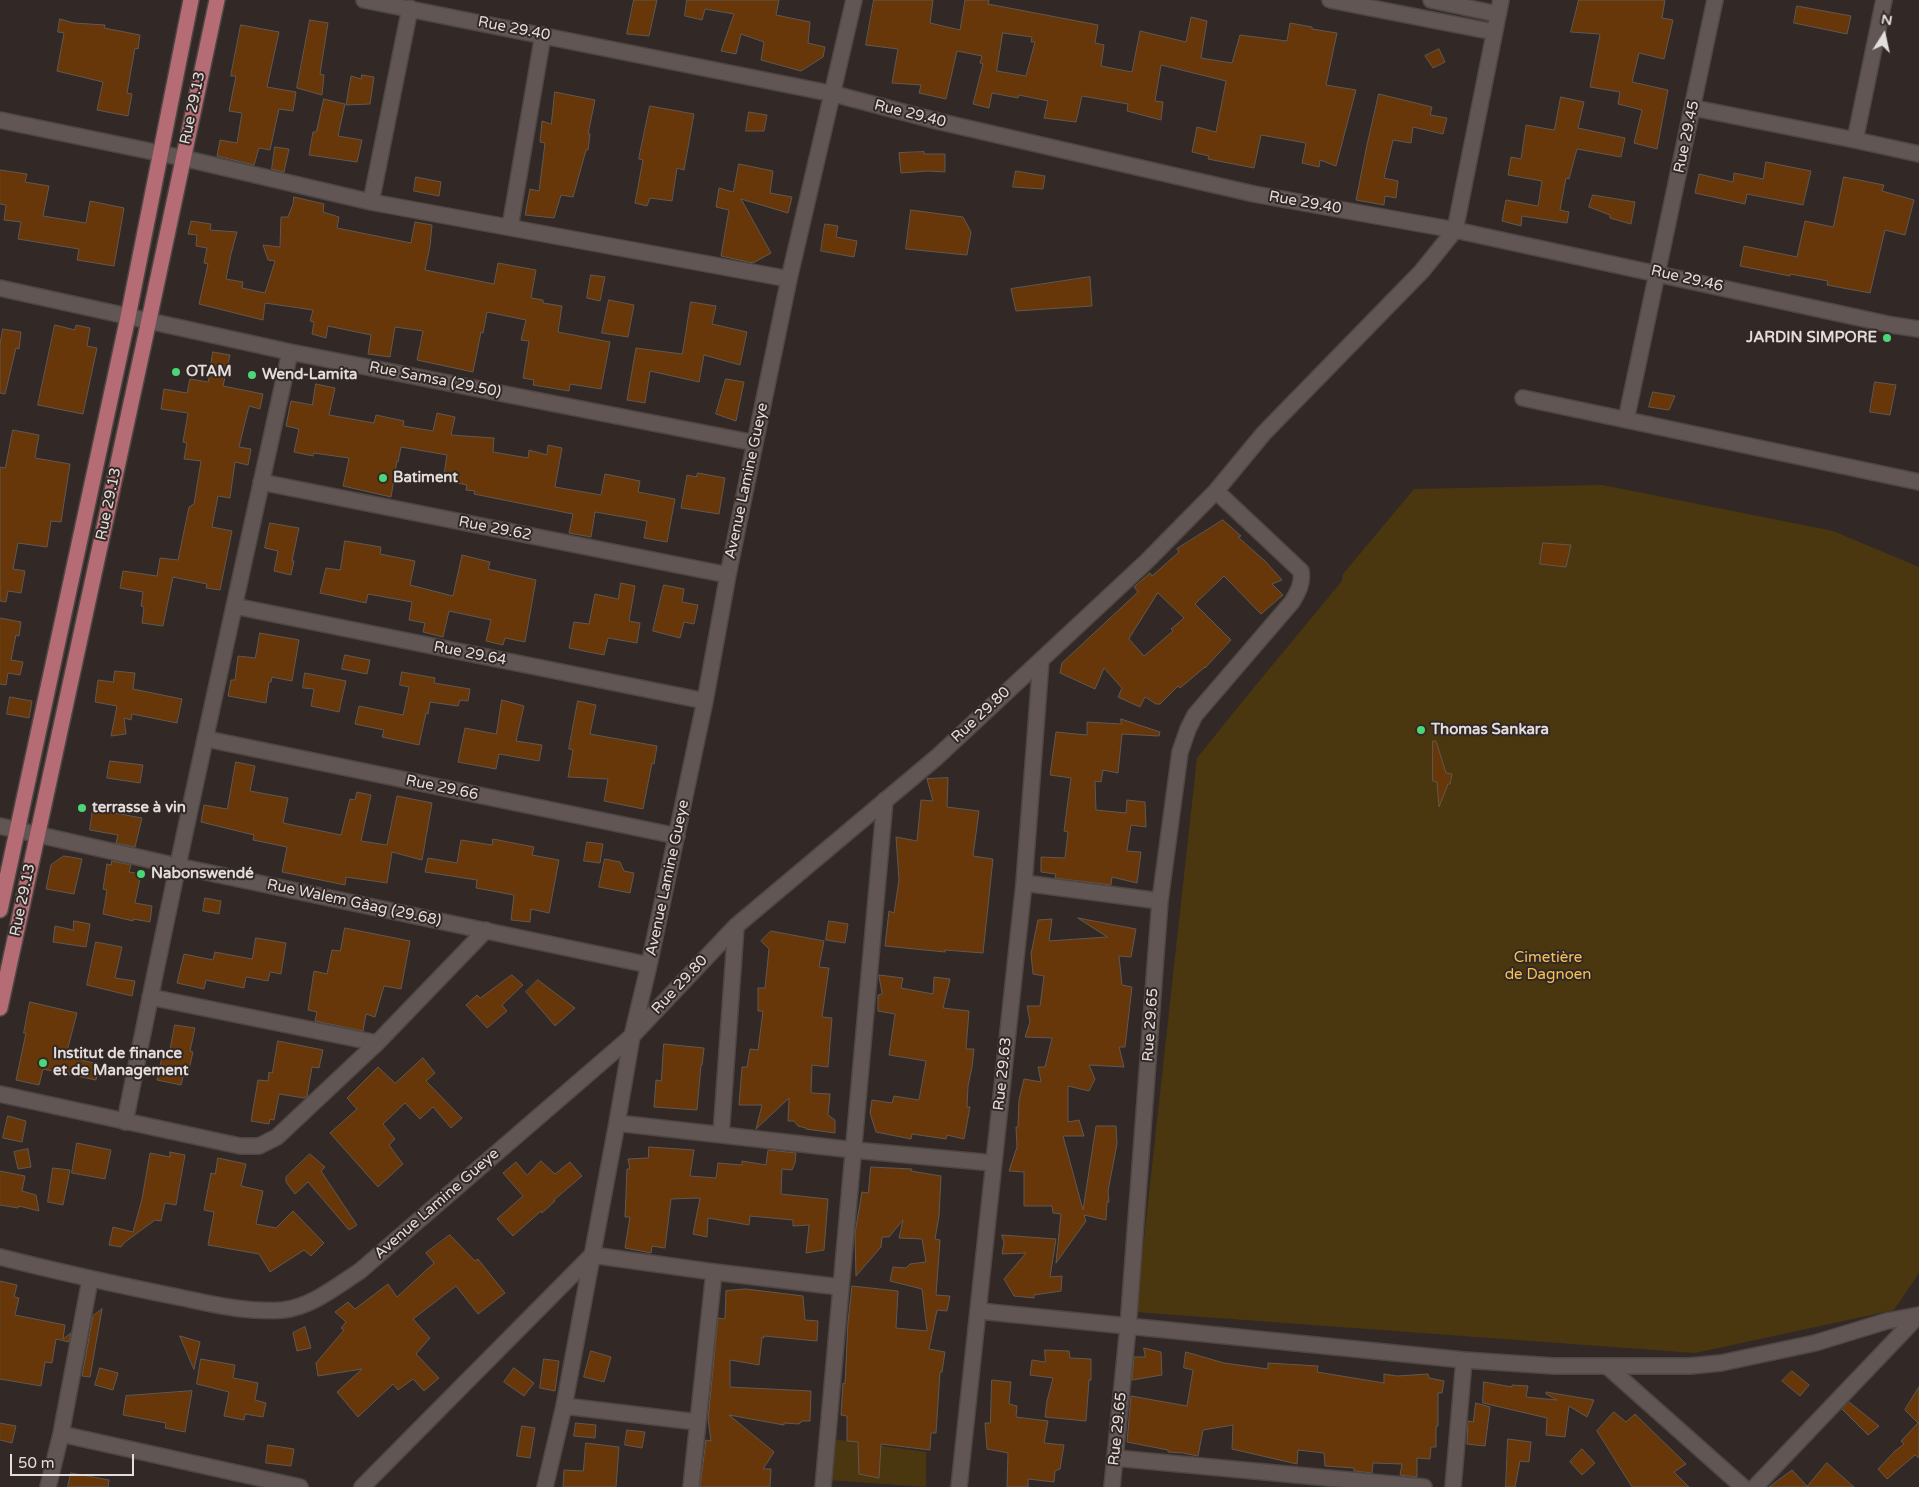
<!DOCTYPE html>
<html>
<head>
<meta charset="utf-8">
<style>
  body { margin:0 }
  #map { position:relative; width:1919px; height:1487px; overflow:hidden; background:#322926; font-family:"Varela Round",sans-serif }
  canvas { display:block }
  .north { position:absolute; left:1859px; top:10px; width:50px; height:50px; -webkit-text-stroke:4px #322926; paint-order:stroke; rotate:10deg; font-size:14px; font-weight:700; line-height:20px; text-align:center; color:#e3dddc }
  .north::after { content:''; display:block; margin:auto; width:18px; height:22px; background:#e3dddc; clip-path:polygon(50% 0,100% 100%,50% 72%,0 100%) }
  .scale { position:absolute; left:10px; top:1454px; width:124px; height:22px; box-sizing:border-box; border:2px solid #e3dddc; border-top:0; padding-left:6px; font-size:15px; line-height:18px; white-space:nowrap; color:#e3dddc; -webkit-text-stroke:4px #322926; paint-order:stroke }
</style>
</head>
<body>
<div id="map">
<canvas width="1919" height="1487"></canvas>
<div class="north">N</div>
<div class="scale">50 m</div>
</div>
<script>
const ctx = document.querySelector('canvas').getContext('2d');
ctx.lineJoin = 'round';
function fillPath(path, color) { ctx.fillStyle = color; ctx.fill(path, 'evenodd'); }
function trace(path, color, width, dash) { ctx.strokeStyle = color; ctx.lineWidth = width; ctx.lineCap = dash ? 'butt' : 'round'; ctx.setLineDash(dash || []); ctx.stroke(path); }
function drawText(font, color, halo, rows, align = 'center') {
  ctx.font = font + ' "Varela Round",sans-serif'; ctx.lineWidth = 4; ctx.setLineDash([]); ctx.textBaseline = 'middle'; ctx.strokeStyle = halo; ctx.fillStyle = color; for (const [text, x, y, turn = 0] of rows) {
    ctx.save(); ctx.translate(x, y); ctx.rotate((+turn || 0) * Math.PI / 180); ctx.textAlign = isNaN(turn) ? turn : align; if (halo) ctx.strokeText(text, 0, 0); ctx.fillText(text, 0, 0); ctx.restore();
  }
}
fillPath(new Path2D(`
  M1602 485 1833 531 1919 567V1273L1894 1310 1695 1353 1136 1312 1197 758 1251 691 1342 581 1343 574 1414 489Z
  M831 1439 926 1452V1487L828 1480Z`), '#4b370f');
const building = new Path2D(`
  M634 0H657L649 36 627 34Z
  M687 0H779L776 15 810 22 808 43 825 47 823 57 801 71 761 60 764 42 741 34 736 54 721 51 734 14 705 9 702 20 685 16Z
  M874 0H933L930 23 960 30 965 0H989L988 4 1098 25 1095 43 1104 45 1101 66 1132 72 1140 31 1186 42 1191 17 1207 21 1201 58 1232 63 1240 35 1287 41 1290 23 1312 27V29L1337 33 1326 85 1356 90 1336 166 1320 160 1319 167 1302 163 1306 143 1261 135 1254 168 1208 159 1209 156 1192 152 1197 127 1216 132 1226 81 1161 65 1155 101 1163 102 1161 120 1127 111 1128 104 1082 96 1076 122 1044 118 1048 101 1019 95 1018 98 992 93 989 108 973 104 983 64 980 63 982 56 957 51 946 99 919 93 921 85 892 83 898 49 866 45ZM1003 33 1032 37 1031 42H1035L1026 76 997 71Z
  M1579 0H1665L1662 18 1673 20 1664 59 1639 53 1632 82 1668 90 1657 149 1634 143 1642 110 1618 104 1620 92 1590 87 1600 34 1571 32Z
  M1797 6 1851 16 1847 34 1794 23Z
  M60 19 74 23 105 25 104 28 140 35 138 49 135 48 127 93 132 94 128 116 97 110 103 82 57 71 64 33 58 32Z
  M310 20 328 23 320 74 324 75 322 95 297 88Z
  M241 25 279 32 267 87 296 92 293 111 279 109 270 150 259 148 254 165 217 156 220 140 237 143 242 113 229 111 236 76H231Z
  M1439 49 1445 62 1433 68 1425 56Z
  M362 75 374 77 370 104 346 105 351 76 361 79Z
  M555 92 595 100 588 134H590L588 150H586L573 197 561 195 554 218 525 215 530 189 539 191 545 143 540 142 542 121 551 124Z
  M1379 94 1432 107 1430 115 1447 118 1443 134 1413 127 1411 143 1393 140 1384 178 1398 181 1396 198 1385 196 1384 205 1356 200 1367 145Z
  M1561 97 1584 102 1578 128 1625 138 1621 157 1577 149 1569 179 1566 178 1560 210 1569 212 1567 223 1522 216 1521 226 1502 221 1506 200 1538 206 1542 181 1508 175 1511 157 1521 159 1526 125 1554 130Z
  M324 99 345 104 338 136 362 140 357 162 309 155 313 132H316Z
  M650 106 694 114 684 170 677 168 672 201 650 198 647 206 635 203 643 160 639 159Z
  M749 112 767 115 764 131H746Z
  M275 147 289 149 284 172 272 169Z
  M924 152V154H945V172L928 171 901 173 899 153Z
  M1766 162 1811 171 1803 205 1747 194 1745 204 1695 193 1699 174 1733 182 1734 173 1763 179Z
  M739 164 773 171 770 193 792 197 788 213 741 199 771 253 753 263 721 256 729 210 716 207 719 188 733 192Z
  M0 170 27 174 25 182 49 186 43 216 86 223 90 201 124 208 114 266 77 260 79 249 18 239 21 222 4 220 6 205 0 204Z
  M1016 171 1045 176 1043 189 1013 187Z
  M416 177 441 182 439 196 414 191Z
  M1844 177 1884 185 1882 191 1914 200 1905 235 1885 230 1870 293 1827 285 1828 281 1790 274V276L1740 266 1744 246 1797 257 1805 221 1833 227Z
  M1593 195 1635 202 1631 224 1610 218V215L1589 207Z
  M294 197 324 204 323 212 339 217 337 228 411 243 415 222 432 225 430 246 425 270 494 284 498 263 536 270 531 298 543 300V303L562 306 558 332 610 342 601 389 570 384 569 391 533 385 534 380 523 378 529 341 521 340 526 320 487 312 483 333 481 332 473 372 417 360 423 331 395 327 390 357 368 354 371 335 328 326 326 338 312 334 314 322 310 321 313 310 265 303 263 320 199 304 208 264 204 263 207 248 196 246 197 235 188 234 191 221 211 224 210 230 237 232 231 254 226 279 243 282 242 288 265 293 275 261 268 260 263 245 280 247 281 217H288L293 204Z
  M911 210 963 217 971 232 967 255 906 249Z
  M825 224 838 226 836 237 857 241 854 257 821 251Z
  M591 275 605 277 600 301 587 298Z
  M1090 277 1092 306 1016 311 1011 289Z
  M609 300 634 305 628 337 602 333Z
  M691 302 716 306 712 324 747 332 740 365 704 355 699 382 650 371 645 403 627 400 636 348 682 354Z
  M55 325 75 330 76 325 90 328 87 346 97 348 83 414 38 405Z
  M3 329 21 332 19 349 16 348 5 394 0 393V345Z
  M213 352 230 355 223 386 263 394 260 409 249 406 239 447 251 449 248 465 235 462 230 498 218 496 212 527 232 531 220 590 206 588 207 584 173 577 163 626 142 623 144 607 141 606 143 592 120 588 123 571 157 576 160 558 178 560 189 507 194 504 201 461 184 459 187 443 183 442 188 413 161 409 164 389 187 393 190 379 208 382Z
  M726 379 744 382 736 421 716 414Z
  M1875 382 1896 385 1890 415 1870 412Z
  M316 384 335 388 329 415 374 423 376 415 404 421 403 426 433 431 437 413 455 417 451 435 494 438 493 452 528 458 529 450 547 455 548 445 562 448 555 487 601 495 605 474 640 481 638 492 675 499 667 542 644 538 647 521 595 512 591 537 569 533 573 514 474 494 475 491 466 490 467 485 443 480 447 455 401 447 398 462 397 461 391 497 343 486 349 458 314 453 313 456 294 452 299 429 286 426 291 401 312 405Z
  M1653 392 1675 396 1669 410 1649 407Z
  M13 430 39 435 35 458 70 464 61 522 51 521 47 547 18 543 13 569 25 571 21 593 8 591 6 602 0 601V467L5 468Z
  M698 473 725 478 719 514 681 508 687 475 696 477Z
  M1223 520 1241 536 1238 537 1266 562 1282 580 1272 584 1283 595 1261 614 1224 576 1195 604 1231 640 1205 668V667L1180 688 1178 686 1160 704H1156L1145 697 1140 707 1118 697 1122 688 1104 668 1095 689 1060 673 1062 663 1138 592 1134 587 1150 573 1152 576 1179 552 1177 549ZM1158 593 1184 618 1171 629 1173 631 1144 656 1129 639Z
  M270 523 299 528 292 561H294L291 575 274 571 278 551 265 548Z
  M345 541 381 547 380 554 415 561 410 585 453 596 462 555 490 562 488 569 536 580 525 642 505 638 503 645 486 641 491 620 449 611 443 637 423 632 425 623 409 620 412 602 368 594 366 603 320 593 326 568 340 570Z
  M1543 543 1571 545 1566 567 1540 564Z
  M621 583 635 586 629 621 640 623 637 643 608 638 604 655 569 648 574 622 589 624 595 594 618 599Z
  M664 585 684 589 682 602 698 605 694 624 684 622 680 638 653 631Z
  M0 618 21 622 19 636 16 635 11 660 23 662 20 675 8 673 6 685 0 684Z
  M260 633 299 640 292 681 272 677 271 682H269L266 703 228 696 231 680H235L238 656 255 658Z
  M345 655 370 660 367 674 342 669Z
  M115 671 135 673 133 689 182 699 177 723 132 714 131 720 124 718 126 734 111 736 117 706 95 702 98 680 113 682Z
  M402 672 435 678 434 683 470 689 468 701 460 700 458 706 430 702 428 714 426 713 419 745 382 737 384 730 355 724 359 706 403 715 409 687 400 685Z
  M305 673 346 681 339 712 311 706 314 689 303 688Z
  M10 697 32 701 29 718 7 714Z
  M502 700 524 706 516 741 542 745 539 761 499 754 496 769 458 762 465 728 496 734Z
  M578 701 596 705 590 734 657 746 654 764 652 763 643 809 604 801 608 779 568 777 573 750 569 749Z
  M1121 719 1160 732 1159 736 1122 734 1118 773 1103 770 1101 782 1095 781 1096 810 1126 813 1127 800 1145 802 1146 827 1131 825 1127 851 1141 852 1137 883 1112 877 1111 885 1055 878 1056 874 1041 872V857L1065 858 1068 832 1064 831 1071 778 1050 775 1056 732 1087 735V722L1121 724Z
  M1433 741H1436L1446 773 1452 774 1450 784H1448L1439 807 1437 782 1433 781Z
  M110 761 143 765 140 783 107 778Z
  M236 762 255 766 250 791 288 798 283 823 341 835 350 799 355 800 357 792 371 795 361 841 387 845 397 796 432 803 422 860 392 852 387 883 346 877 345 885 282 872 287 847 253 840 254 835 201 822 204 805 227 809Z
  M948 778 947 807 979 811 973 856 993 859 983 953 945 950V952L885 946 889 911 894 913 899 880 896 837 917 841 921 800 933 801 927 779Z
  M93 809 142 818 135 847 116 843 118 835 90 830Z
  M493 839 534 847 532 855 559 860 549 913 531 909 530 922 511 920 514 895 476 888 477 880 425 872 428 858 457 863 461 840 492 845Z
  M587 842 603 844 600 863 584 861Z
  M64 856 82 859 74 894 46 889 51 865Z
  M605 859 620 862 624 871 634 873 630 893 599 887Z
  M112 861 131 865 129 872 141 874 135 903 152 906 150 922 133 919V921L103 914 107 890 103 889 107 864 111 865Z
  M205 898 221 901 219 914 203 911Z
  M1078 918 1136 929 1131 957 1119 956 1122 985 1132 987 1125 1047H1119L1124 1067 1089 1065 1095 1079 1089 1091 1068 1086V1122L1079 1120 1084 1136H1063L1083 1210 1096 1126H1116L1117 1144 1108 1191 1109 1202H1107L1106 1220 1084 1215 1086 1221 1056 1263 1061 1214 1053 1213 1052 1206H1024V1172L1009 1171 1017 1147 1016 1127H1018L1019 1100 1024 1079 1041 1082 1038 1067H1045L1052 1038 1025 1037 1030 1022 1027 1006H1040L1044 976 1033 974 1031 954 1038 920 1052 919 1049 941 1107 937Z
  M74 921 90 924 86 947 53 942 55 926 73 930Z
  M829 921 848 924 845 943 826 940Z
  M345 928 410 941 401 989 384 986 375 1017 366 1014 363 1031 315 1021 317 1012 308 1010 314 971 327 974 332 950 340 951Z
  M771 931 824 941 819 967 829 968 822 1017 832 1018 828 1067 812 1065 811 1091 812 1093 830 1094 828 1115 835 1120V1133L806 1129V1128L798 1126 794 1121H788L789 1098 756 1129 762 1105H739L742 1067H747L750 1049 758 1050 763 1011H758V988H765L769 949 761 941Z
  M256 938 286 943 281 974 270 972 268 981 246 977 244 988 206 980 204 989 177 983 184 954 213 960 215 952 252 959Z
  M96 942 122 947 115 978 135 981 132 996 87 985Z
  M512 975 523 985 502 1005 507 1011 487 1028 466 1005 477 995 480 998Z
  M879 975 903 978 901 988 933 994 934 977 950 979 943 1008 969 1011 966 1049H974L972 1067 968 1086 967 1107H970L964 1139 947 1135 946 1139 912 1134 911 1139 876 1132 870 1113 872 1100 892 1103 894 1096 919 1100 926 1061 889 1055 895 1014 878 1011V995L882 994Z
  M538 980 575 1008 555 1026 526 992Z
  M30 1002 77 1013 66 1055 67 1057 99 1064 96 1080 43 1069 39 1085 16 1080 26 1033H24Z
  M175 1025 195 1028 190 1051 193 1052 188 1074 184 1073 181 1085 157 1080 162 1057 168 1058Z
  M278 1041 323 1050 319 1068 312 1067 307 1096 304 1098 279 1094 274 1120 270 1119 269 1124 251 1121 258 1080 268 1081 269 1072 272 1073Z
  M664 1044 704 1048 702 1065H701L697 1110 654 1107 656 1080 661 1081Z
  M423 1058 435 1073 426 1081 462 1118 451 1128 433 1107 420 1119 405 1103 383 1124 395 1139 389 1145 403 1164 378 1187 330 1133 357 1109 347 1098 378 1067 395 1083Z
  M8 1116 26 1121 22 1142 3 1138Z
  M77 1143 111 1150 105 1179 72 1173Z
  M649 1147 694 1150 690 1176 716 1178 718 1163 742 1165V1161L766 1165 768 1150 796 1153 795 1163 792 1170 782 1169 781 1194 828 1199 824 1250 806 1253 809 1225 793 1226V1220L750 1216 749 1225 708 1218 707 1237 693 1234 700 1198 671 1199 665 1248 652 1246 651 1253 625 1248 630 1217H625L627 1169H630L628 1159 648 1158Z
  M28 1149 31 1167 18 1169 14 1152Z
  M170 1152 185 1155 176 1205 165 1203 161 1221 155 1220 125 1242 121 1247 109 1245 113 1227 133 1232 142 1199 150 1153 170 1157Z
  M310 1154 325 1167 321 1171 357 1225 349 1230 308 1182 295 1194 286 1182V1177Z
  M218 1158 246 1164 241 1186 263 1191 256 1224 276 1228 293 1211 324 1243 311 1256 304 1250 270 1272 259 1254 208 1245 214 1212 204 1210 211 1173 215 1174Z
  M541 1161 555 1174 570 1162 582 1176 554 1200 555 1201 542 1213 541 1211 513 1236 497 1219 523 1196 503 1173 516 1162 527 1175Z
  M871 1167 912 1169 911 1171 941 1176 939 1216 935 1239 940 1240 936 1295 950 1296 947 1311 937 1310 929 1349 945 1352 942 1372H940L936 1433H931L930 1450 881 1444 879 1478 859 1474 858 1442 847 1441V1416L841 1415 843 1383 845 1384 848 1322 852 1286 898 1291 896 1328 927 1331 922 1289 890 1281 893 1267 906 1268 910 1264 926 1262 922 1239 899 1238 903 1220 889 1237H882L881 1247 856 1276 855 1233 862 1192 868 1193Z
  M53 1168 70 1170 63 1205 48 1202Z
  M0 1171 25 1176 22 1191 36 1195 39 1211 19 1206 18 1208 0 1205Z
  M450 1235 475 1261 478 1259 505 1293 478 1314 456 1286 413 1319 430 1338 416 1354 439 1378 424 1391 413 1379 398 1390 393 1384 358 1417 337 1392 362 1369 318 1376 316 1363 344 1330 341 1328 346 1322 335 1312 348 1302 355 1309 388 1284 397 1297 434 1263 426 1253Z
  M1002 1235 1056 1239 1050 1277 1062 1276 1061 1291 1034 1295V1298L1014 1296 1004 1279 1026 1253 1002 1254 1004 1243Z
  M0 1281 17 1285 14 1297 19 1298 15 1315 65 1325 63 1339 71 1333 69 1342 56 1339 52 1363 45 1362 41 1386 0 1379Z
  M746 1289 803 1296 805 1320 818 1321 817 1341 764 1336V1338L762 1337 759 1365 730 1360V1387L811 1391 810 1421H802L799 1424 784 1423V1425L729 1415 774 1452 763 1469H771L770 1487H700L706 1440 711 1441 708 1419 718 1318 725 1319 726 1291Z
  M102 1309 90 1377 82 1376 93 1316Z
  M305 1327 311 1348 297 1351 293 1333Z
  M180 1336 200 1342 194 1369Z
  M1144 1348 1161 1352 1162 1375 1132 1380 1134 1357H1145Z
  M1045 1350 1069 1351 1070 1358 1091 1359V1380H1089L1086 1421 1045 1417 1047 1401 1053 1378 1030 1375 1032 1360 1045 1362Z
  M591 1351 611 1357 604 1382 584 1377Z
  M1186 1352 1224 1363 1268 1369V1363L1318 1366 1317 1372 1384 1383V1374L1397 1376 1428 1374 1429 1378 1444 1381 1442 1393H1438V1426H1436V1447H1431L1430 1459 1417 1458V1477L1400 1475 1402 1464 1373 1463 1372 1473 1354 1471V1468L1325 1466 1324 1453 1298 1450 1297 1464 1232 1449 1233 1425 1203 1430 1198 1456 1183 1453 1168 1452V1450L1127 1442 1131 1396 1187 1406 1193 1370 1184 1368Z
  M201 1359 235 1365 233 1378 258 1383 255 1400 266 1403 263 1417 245 1414 244 1420 224 1416 229 1392 197 1384Z
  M544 1359 559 1361 555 1391 540 1388Z
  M100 1368 118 1373 113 1390 95 1385Z
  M514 1368 534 1383 524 1396 504 1382Z
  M1792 1371 1809 1385 1800 1396 1782 1381Z
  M992 1380 1011 1382 1009 1404 1017 1406 1016 1417 1048 1421 1044 1443 1064 1445 1060 1469 1055 1471 1054 1482 1028 1479V1487H1007L1008 1453 987 1449 985 1423H990Z
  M1484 1382 1512 1387V1385L1528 1386 1526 1397 1557 1400 1546 1394V1392L1594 1400 1587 1417 1569 1406 1565 1437 1546 1435 1547 1418 1483 1403Z
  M1919 1387V1458L1915 1455 1887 1479 1878 1469 1895 1451 1904 1444 1901 1441 1918 1423 1905 1410Z
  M192 1391 185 1432 165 1428 166 1423 123 1415 126 1396Z
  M1849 1402 1879 1426 1868 1435 1842 1409Z
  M1476 1403 1490 1407 1485 1446 1467 1444 1468 1421 1473 1422Z
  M1614 1412 1626 1422 1635 1414 1686 1464 1674 1472 1689 1487H1632L1597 1431Z
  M0 1423 16 1426 12 1443 0 1440Z
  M576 1423 596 1425 595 1438 574 1436Z
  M522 1426 535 1428 530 1458 517 1456Z
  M627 1430 645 1432 642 1448 625 1445Z
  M1508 1439 1531 1442 1529 1462 1520 1461 1515 1487H1506Z
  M586 1443 619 1447 616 1487H563L564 1470 583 1471Z
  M268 1445 294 1449 291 1466 266 1463Z
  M1582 1449 1595 1463 1582 1475 1570 1462Z
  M1827 1463 1854 1487H1769L1792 1470 1807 1486Z
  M71 1473 109 1480 108 1487H68Z`);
fillPath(building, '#673709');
trace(building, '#605852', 1);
const minor = new Path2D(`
  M364 0 834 94 941 122 1254 194 1455 230 1892 325 1919 329
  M1330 0 1494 32
  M1431 0 1497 14
  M1694 108 1855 140 1919 154
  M0 120 183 158 371 202 789 279
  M1855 140 1884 0
  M371 202 410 8
  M510 227 543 35
  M0 288 290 352 755 443
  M1523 398 1919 482
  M1626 420 1715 0
  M261 482 728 575
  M234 606 705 701
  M207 739 677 836
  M0 826 177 866 649 965
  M1024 883 1160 901
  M150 997 377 1043
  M0 1094 240 1146H259L277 1137 377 1043 486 930
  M125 1122C176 865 234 608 290 352
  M617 1123 854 1150 993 1163
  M721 1135 736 926
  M0 1257C59 1272 118 1285 178 1297 212 1304 247 1313 283 1310 311 1307 337 1286 360 1271L632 1036 736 926 937 757 1146 562 1216 491 1264 433 1422 271 1455 230 1501 0
  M979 1311 1464 1360 1554 1366H1690L1721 1363 1815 1343 1887 1321 1919 1315
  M1608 1367 1743 1487
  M564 1406 697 1422
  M61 1434 300 1487
  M1115 1458 1424 1487
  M48 1487 61 1434 90 1280
  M362 1487 592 1255 714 1272 840 1287
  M545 1487 564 1406 617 1123 632 1036 649 965 705 701 728 575 755 443 789 279 854 0
  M691 1487 714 1272
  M823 1487 885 800
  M959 1487 1024 883 1041 660
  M1112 1487 1128 1327 1160 901 1180 752 1188 729 1195 715 1292 602C1298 592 1303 583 1301 571L1216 491
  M1453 1487 1464 1360
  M1755 1487 1919 1315`);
const major = new Path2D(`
  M0 910 128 317 191 0
  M0 1008 149 320 217 0`);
trace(minor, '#4e4744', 18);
trace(major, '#4e4744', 18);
trace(minor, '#615654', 15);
trace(major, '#b56c75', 15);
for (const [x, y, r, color] of [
  [1887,338,5,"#4bd677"],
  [176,372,5,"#4bd677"],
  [252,375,5,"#4bd677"],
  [383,478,5,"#4bd677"],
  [1421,730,5,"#4bd677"],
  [82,808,5,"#4bd677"],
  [141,874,5,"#4bd677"],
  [43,1063,5,"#4bd677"]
]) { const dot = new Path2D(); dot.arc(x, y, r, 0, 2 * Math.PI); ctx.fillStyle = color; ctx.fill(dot); trace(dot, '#322926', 2); }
drawText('15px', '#e3dddc', '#322926', [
  ["Rue 29.40",514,29,11],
  ["Rue 29.13",193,108,-78],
  ["Rue 29.40",910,114,14],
  ["Rue 29.45",1687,137,-78],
  ["Rue 29.40",1305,203,10],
  ["Rue 29.46",1687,279,13],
  ["Rue Samsa (29.50)",435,380,11],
  ["Avenue Lamine Gueye",747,481,-78],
  ["Rue 29.13",109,504,-78],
  ["Rue 29.62",495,529,11],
  ["Rue 29.64",470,654,11],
  ["Rue 29.80",981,715,-43],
  ["Rue 29.66",442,788,12],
  ["Avenue Lamine Gueye",668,878,-78],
  ["Rue 29.13",23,900,-78],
  ["Rue Walem Gâag (29.68)",354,903,12],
  ["Rue 29.80",680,985,-47],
  ["Rue 29.65",1151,1025,-86],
  ["Rue 29.63",1003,1074,-84],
  ["Avenue Lamine Gueye",437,1204,-41],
  ["Rue 29.65",1118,1429,-84]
]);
drawText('bold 15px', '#e3dddc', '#322926', [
  ["JARDIN SIMPORE",1877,338,"right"],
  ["OTAM",186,372],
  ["Wend-Lamita",262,375],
  ["Batiment",393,478],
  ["Thomas Sankara",1431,730],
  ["terrasse à vin",92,808],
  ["Nabonswendé",151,874],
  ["Institut de finance",53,1054],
  ["et de Management",53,1071]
], 'left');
drawText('15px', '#f9c155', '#322926', [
  ["Cimetière",1548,958],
  ["de Dagnoen",1548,975]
]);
</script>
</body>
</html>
